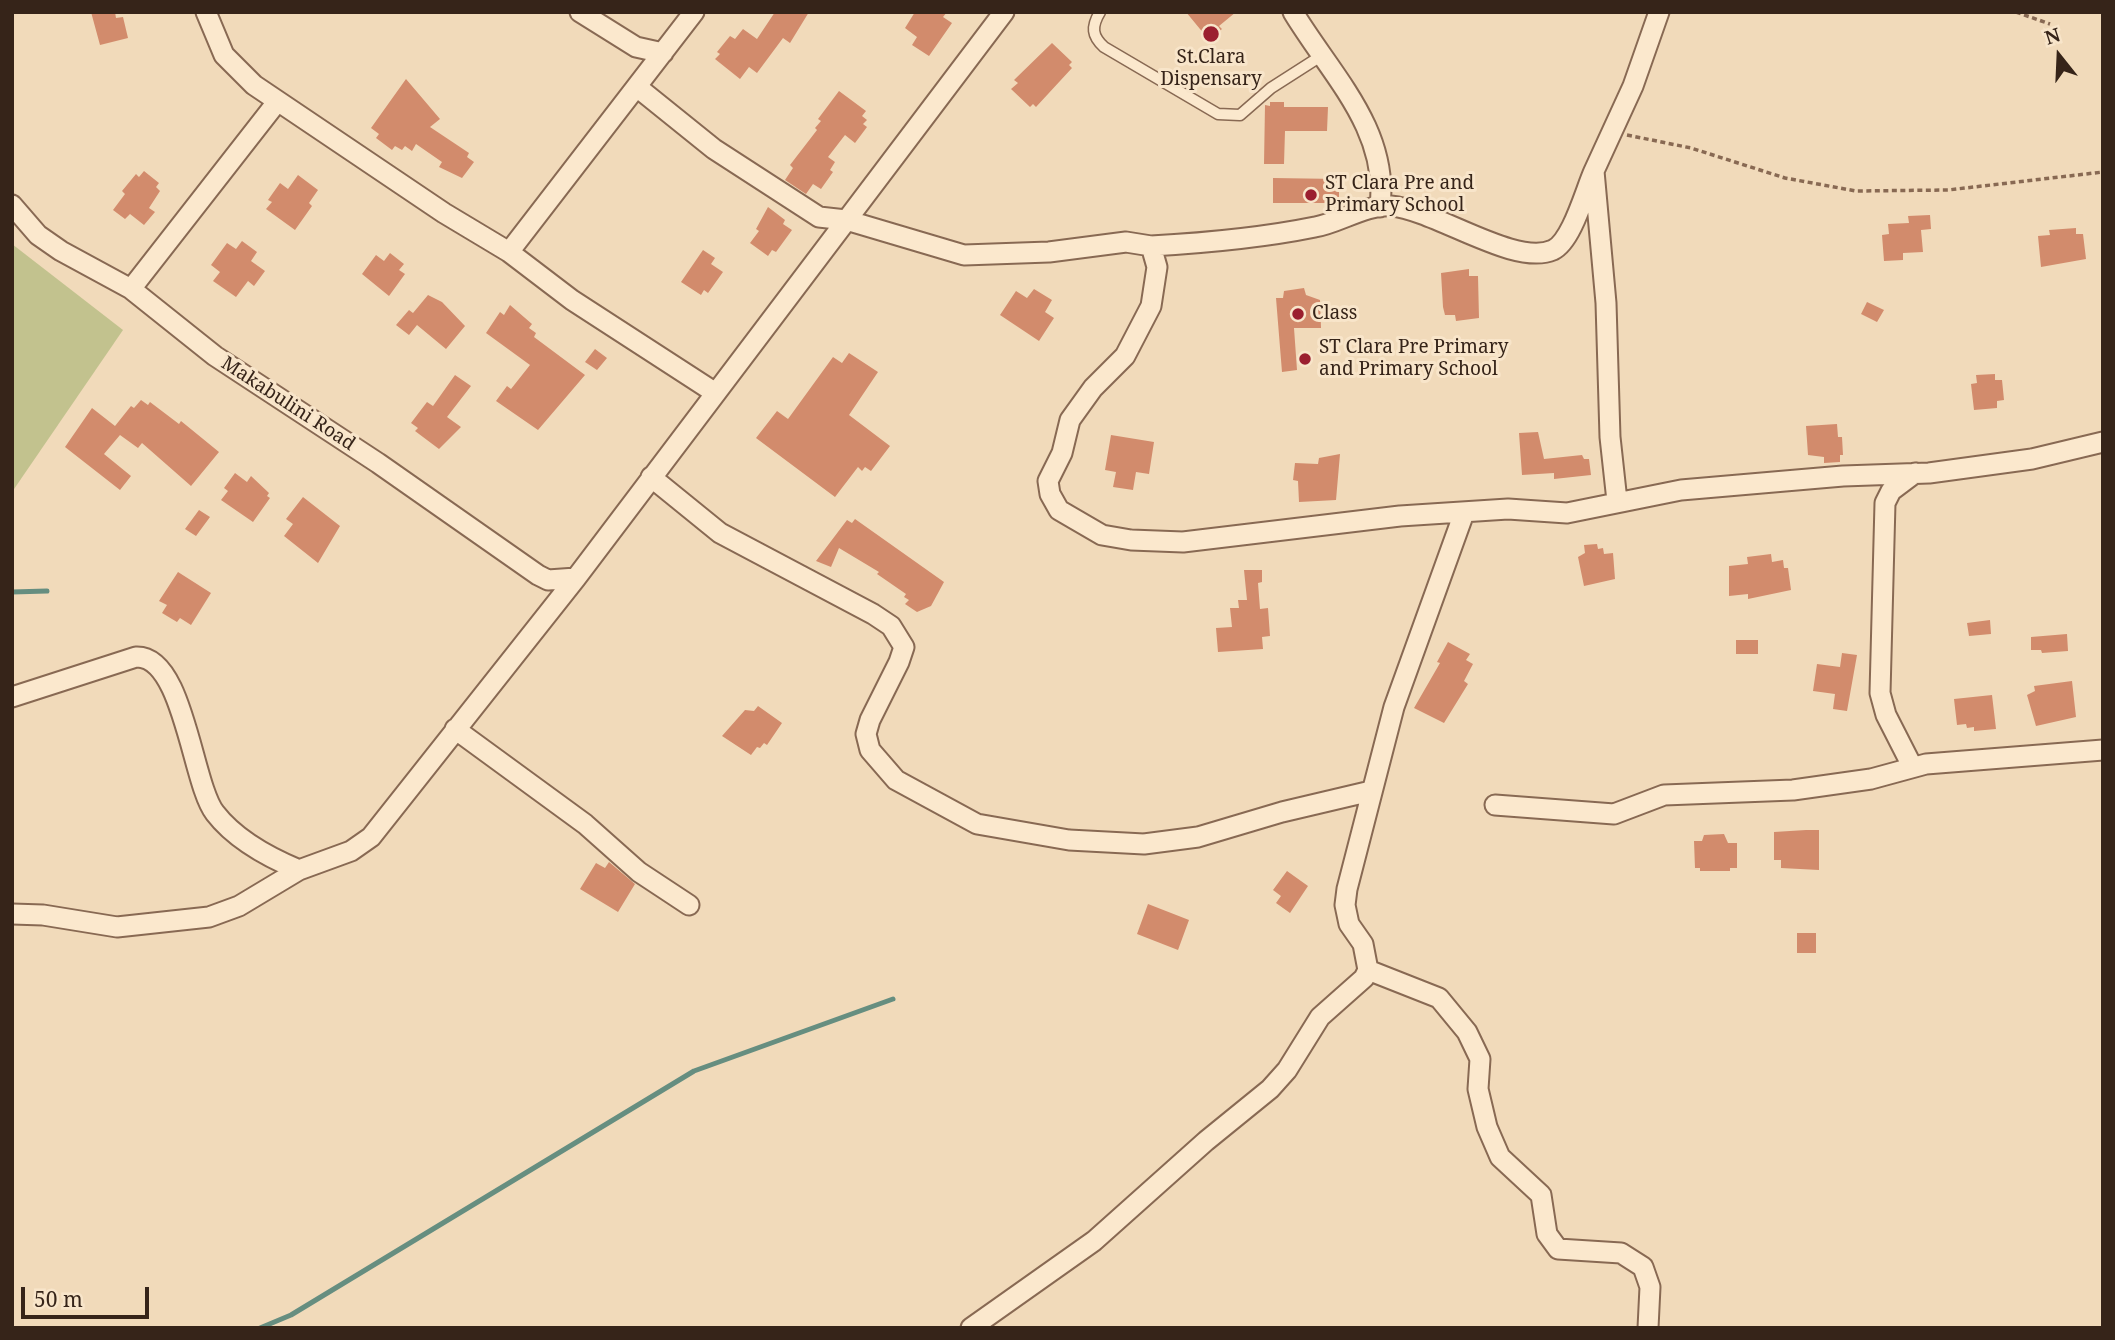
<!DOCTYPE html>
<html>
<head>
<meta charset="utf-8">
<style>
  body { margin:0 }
  #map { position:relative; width:2115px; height:1340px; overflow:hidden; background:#f1daba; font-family:"Noto Serif",serif }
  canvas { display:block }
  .frame { position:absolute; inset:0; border:14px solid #362419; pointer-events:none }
  .north { position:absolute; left:2024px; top:21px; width:70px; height:70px; -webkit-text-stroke:5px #f8e5ca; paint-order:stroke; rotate:342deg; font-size:19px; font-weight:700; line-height:28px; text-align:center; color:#362419 }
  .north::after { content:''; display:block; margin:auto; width:24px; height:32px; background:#362419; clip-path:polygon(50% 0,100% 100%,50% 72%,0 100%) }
  .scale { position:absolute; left:21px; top:1287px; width:128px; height:32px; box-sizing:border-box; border:4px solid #362419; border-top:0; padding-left:9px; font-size:21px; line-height:24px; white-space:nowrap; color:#362419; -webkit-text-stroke:5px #f8e5ca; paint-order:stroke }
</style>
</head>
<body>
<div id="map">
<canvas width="2115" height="1340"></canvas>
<div class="frame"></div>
<div class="north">N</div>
<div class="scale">50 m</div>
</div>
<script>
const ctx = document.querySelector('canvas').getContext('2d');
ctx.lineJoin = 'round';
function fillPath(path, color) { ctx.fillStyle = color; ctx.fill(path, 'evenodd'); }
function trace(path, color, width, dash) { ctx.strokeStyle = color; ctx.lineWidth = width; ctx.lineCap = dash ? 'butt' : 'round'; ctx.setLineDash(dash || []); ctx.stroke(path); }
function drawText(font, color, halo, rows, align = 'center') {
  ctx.font = font + ' "Noto Serif",serif'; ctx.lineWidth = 6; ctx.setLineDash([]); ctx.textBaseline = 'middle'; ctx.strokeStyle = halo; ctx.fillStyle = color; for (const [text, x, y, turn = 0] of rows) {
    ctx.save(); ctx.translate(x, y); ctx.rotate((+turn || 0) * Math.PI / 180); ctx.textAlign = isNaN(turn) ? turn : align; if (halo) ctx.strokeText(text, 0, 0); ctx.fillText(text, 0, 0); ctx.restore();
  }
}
fillPath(new Path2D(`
  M12 244 123 330 12 492Z`), '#c2c28e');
trace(new Path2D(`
  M12 592 47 591
  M260 1328 291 1315 694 1071 893 999`), '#668e80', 5);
fillPath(new Path2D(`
  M91 12H115L116 18 123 17 128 38 100 45Z
  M775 12H809L790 43 783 38 757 73 749 67 740 79 715 59 720 54 717 52 730 36 735 39 743 29 757 39Z
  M915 12H947L943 17 952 23 929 56 912 45 917 37 905 28Z
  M1186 12H1236L1219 26 1222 29 1209 40Z
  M1052 43 1072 62 1069 65 1072 68 1036 107 1033 104 1030 107 1011 89 1018 83 1014 80Z
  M406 79 440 119 430 127 469 153 467 157 474 162 462 178 439 167 442 162 416 144 412 151 405 146 402 150 395 146 392 150 376 138 379 134 371 128Z
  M839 91 866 111 862 116 867 120 863 124 867 127 855 143 845 135 828 157 835 162 830 170 833 172 821 189 813 184 806 194 785 180 793 168 790 165 817 130 815 128 821 121 818 119Z
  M1270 102H1284V107H1328L1327 131H1285L1284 164H1264L1265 105 1270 106Z
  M144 171 159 183 156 187 160 191 149 208 155 212 144 225 130 214 125 219 113 210 125 194 122 191 136 174 139 177Z
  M298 175 318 190 309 203 312 206 295 230 266 209 272 202 268 200 280 183 288 189Z
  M1273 178 1339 179V203H1273Z
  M768 207 785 220 783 224 792 230 776 252 772 250 768 256 750 243 759 231 756 229Z
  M1930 215 1931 229 1921 230 1923 252 1903 253V260L1884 261 1882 235 1889 234 1888 224 1909 223 1908 216Z
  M2076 228V234H2083L2086 259 2041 267 2038 236 2050 235 2049 230Z
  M242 241 257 252 251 261 265 271 254 286 248 281 236 297 213 281 220 272 211 265 227 243 236 249Z
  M703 250 715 258 711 264 723 272 708 293 704 290 701 295 681 282Z
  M390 253 404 264 399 270 405 274 389 296 362 274 376 255 384 261Z
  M1469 269V276H1478L1479 318 1456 321 1455 315H1445L1443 307 1441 273Z
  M1304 288 1306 295 1320 300 1321 328H1294L1297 370 1282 372 1276 298H1283L1284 291Z
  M1034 289 1052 300 1045 312 1054 318 1039 341 1000 315 1016 291 1027 298Z
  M428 295 442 302 465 326 446 349 417 325 409 335 396 325 409 310 413 313Z
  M1867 302 1884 310 1877 322 1861 314Z
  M510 305 532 324 529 328 536 333 534 337 585 375 538 430 496 401 507 386 511 389 530 365 486 333 500 312 504 315Z
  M595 349 607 358 597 370 585 362Z
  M849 353 878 372 849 415 890 446 871 471 865 467 862 471 858 467 835 497 756 438 777 411 788 419 833 357 842 363Z
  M1995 374V380H2002L2004 400 1997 401V408L1974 410 1971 384 1977 383 1976 375Z
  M455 375 471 386 447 417 461 427 439 449 415 431 418 428 411 423 427 402 433 406Z
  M141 400 148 405 150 402 179 424 181 421 219 452 191 486 142 443 138 448 120 435 104 454 131 476 120 490 65 447 92 408 115 426 131 406 134 408Z
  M1837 424 1838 437H1842L1843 455H1840V462L1824 463V457L1808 455 1806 426Z
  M1538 432 1544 459 1582 455 1584 459H1589L1591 475 1554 479V473L1522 475 1519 433Z
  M1111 435 1154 442 1149 474 1136 472 1133 490 1113 487 1116 472 1105 470Z
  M1340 454 1336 500 1299 502 1298 481 1293 480 1295 463 1318 464 1319 458Z
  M235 473 247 482 251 476 269 493 267 496 270 498 253 522 221 500 228 491 224 488Z
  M303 497 340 526 318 563 284 536 293 524 286 519Z
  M199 510 210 517 196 536 185 529Z
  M855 519 944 582 931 606 917 612 905 604 909 600 904 597 906 594 877 574 879 572 839 548 831 567 816 561 847 520 852 523Z
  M1597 544 1598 549 1603 548 1604 554 1613 553 1615 579 1584 586 1578 557 1585 553 1584 545Z
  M1771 554 1772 562 1783 560 1784 568H1788L1791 590 1748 599V594L1729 596V566L1748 564 1747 557Z
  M1244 570H1262V582L1258 583 1260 609 1268 608 1270 636 1262 637 1263 649 1218 652 1216 628 1232 627 1230 608H1239L1238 600H1247Z
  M178 572 211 593 191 625 180 618 177 622 162 613 167 605 159 601Z
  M1990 620 1991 634 1969 636 1967 623Z
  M2067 634 2068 651 2042 653 2041 650H2031V637Z
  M1736 640H1758V654H1736Z
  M1448 642 1470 654 1466 660 1473 664 1464 681 1468 684 1444 723 1414 708 1440 663 1437 662Z
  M1842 653 1857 655 1847 711 1833 709 1835 694 1813 691 1817 664 1840 667Z
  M2072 681 2076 717 2036 726 2027 695 2035 691 2034 686Z
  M1992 695 1996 729 1974 731V727L1967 728 1966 724 1957 725 1954 699Z
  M758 706 782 723 767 745 764 743 760 748 757 747 751 755 722 736 745 710 754 711Z
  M1806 830H1819V870L1781 868V860H1774V832Z
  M1724 834 1728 843H1737V868H1730V871H1700V868H1695L1694 841H1702L1704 835Z
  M609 862 635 884 618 912 580 889 596 863 605 868Z
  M1287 871 1308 886 1290 913 1276 903 1281 896 1273 890Z
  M1148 904 1189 920 1178 950 1137 934Z
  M1797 933H1816V953H1797Z`), '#d28b6c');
const service = new Path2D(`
  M1100 12C1091 27 1092 36 1104 47L1218 114 1240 115 1271 88 1321 56`);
const minor = new Path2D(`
  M206 12 224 55 254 85 444 213 509 252 572 300 714 392
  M580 12 636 47 663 53
  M1293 12C1331 75 1389 129 1380 207
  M637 87 714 149 819 217 846 220 964 255 1049 252 1126 242 1151 246 1157 267 1151 306 1125 356 1093 388 1070 420 1062 453 1048 481 1050 494 1059 510 1102 535 1131 540 1183 542 1400 516 1508 509 1567 513 1681 490 1843 476 1929 473 2032 459 2103 442
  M12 205 38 235 61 251 131 289 215 356 378 463 538 575 548 580 576 578
  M1151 246C1205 243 1261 238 1315 227 1339 223 1366 204 1391 206 1436 210 1514 267 1553 250 1572 241 1585 191 1594 171
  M509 252 694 12
  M131 289 277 102
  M651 477 720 533 873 614 891 626 904 647 899 662 870 720 866 734 870 750 896 780 977 824 1069 840 1144 844 1198 837 1282 812 1371 791
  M1617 501 1610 437 1606 303 1594 171 1633 86 1659 12
  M12 697 136 657C184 655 192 784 215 813 235 839 270 858 299 870
  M455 729 585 824 639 872 689 905
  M1912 766 1886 715 1880 693 1885 503 1891 491 1915 473
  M1495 805 1614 814 1664 795 1793 790 1871 779 1926 764 2103 750
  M12 914 43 915 117 927 209 917 239 906 299 870 351 851 371 837 576 578 1004 12
  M1368 970 1439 998 1467 1032 1480 1059 1478 1089 1487 1127 1500 1157 1541 1195 1547 1234 1558 1249 1621 1253 1643 1267 1650 1287 1648 1328
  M971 1328 1094 1241 1206 1141 1270 1089 1287 1070 1320 1017 1364 978 1368 970 1363 944 1349 924 1345 905 1347 889 1394 707 1464 513`);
trace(service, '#886953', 13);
trace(minor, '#886953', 23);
trace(new Path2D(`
  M2016 12 2050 24
  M1627 135 1691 148 1785 178 1856 191 1948 190 2103 172`), '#886953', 3.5, [5, 3.5]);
trace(service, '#fbe8cd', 10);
trace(minor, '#fbe8cd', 19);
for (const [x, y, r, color] of [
  [1211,34,9,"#9b1f2f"],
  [1311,195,7,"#9b1f2f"],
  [1298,314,7,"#9b1f2f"],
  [1305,359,7,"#9b1f2f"]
]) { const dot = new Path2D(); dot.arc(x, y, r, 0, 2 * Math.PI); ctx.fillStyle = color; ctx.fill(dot); trace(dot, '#f8e5ca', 2.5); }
drawText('19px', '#362419', '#f8e5ca', [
  ["St.Clara",1211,58,"center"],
  ["Dispensary",1211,80,"center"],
  ["ST Clara Pre and",1325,184],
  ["Primary School",1325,206],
  ["Class",1312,314],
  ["ST Clara Pre Primary",1319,348],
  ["and Primary School",1319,370]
], 'left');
drawText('19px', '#362419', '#f8e5ca', [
  ["Makabulini Road",288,404,33]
]);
</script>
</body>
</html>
